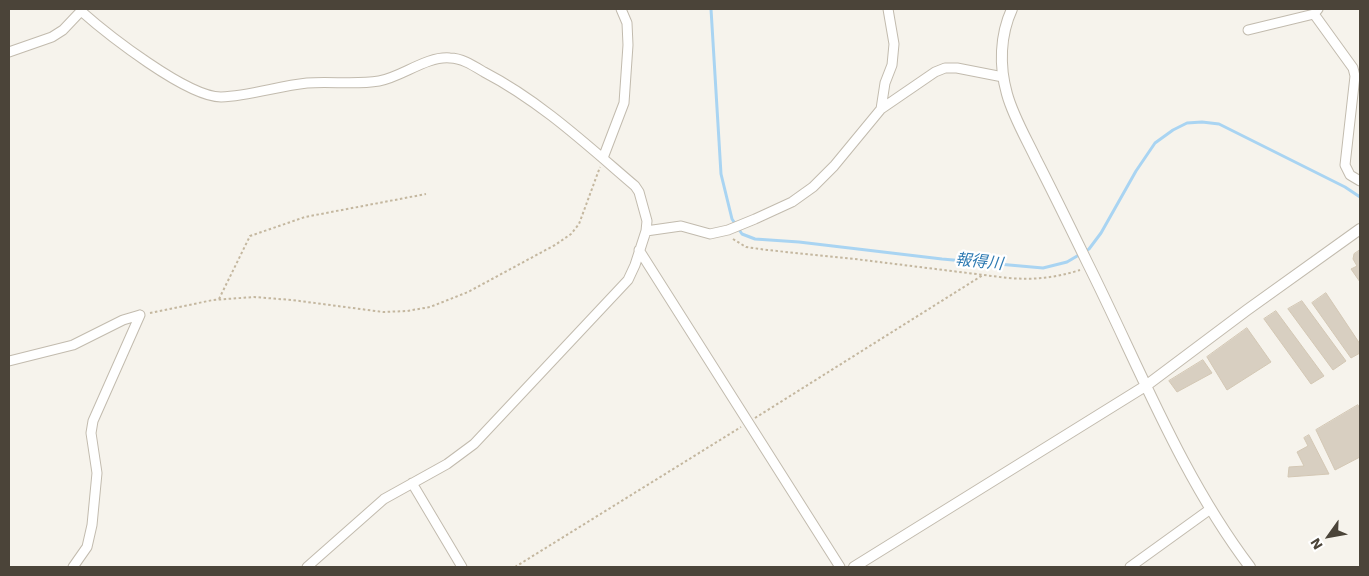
<!DOCTYPE html>
<html>
<head>
<meta charset="utf-8">
<style>
  body { margin:0 }
  #map { position:relative; width:1369px; height:576px; overflow:hidden; background:#f6f3ec; font-family:"Work Sans",sans-serif }
  canvas { display:block }
  .frame { position:absolute; inset:0; border:10px solid #4b4439; pointer-events:none }
  .north { position:absolute; left:1304px; top:511px; width:50px; height:50px; -webkit-text-stroke:4px #fff; paint-order:stroke; rotate:238deg; font-size:14px; font-weight:700; line-height:20px; text-align:center; color:#4b4439 }
  .north::after { content:''; display:block; margin:auto; width:18px; height:22px; background:#4b4439; clip-path:polygon(50% 0,100% 100%,50% 72%,0 100%) }
</style>
</head>
<body>
<div id="map">
<canvas width="1369" height="576"></canvas>
<div class="frame"></div>
<div class="north">N</div>
</div>
<script>
const ctx = document.querySelector('canvas').getContext('2d');
ctx.lineJoin = 'round';
function trace(path, color, width, dash) { ctx.strokeStyle = color; ctx.lineWidth = width; ctx.lineCap = dash ? 'butt' : 'round'; ctx.setLineDash(dash || []); ctx.stroke(path); }
function fillPath(path, color) { ctx.fillStyle = color; ctx.fill(path, 'evenodd'); }
function drawText(font, color, halo, rows, align = 'center') {
  ctx.font = font + ' "Work Sans","Noto Sans JP",sans-serif'; ctx.lineWidth = 4.5; ctx.setLineDash([]); ctx.textBaseline = 'middle'; ctx.strokeStyle = halo; ctx.fillStyle = color; for (const [text, x, y, turn = 0] of rows) {
    ctx.save(); ctx.translate(x, y); ctx.rotate((+turn || 0) * Math.PI / 180); ctx.textAlign = isNaN(turn) ? turn : align; if (halo) ctx.strokeText(text, 0, 0); ctx.fillText(text, 0, 0); ctx.restore();
  }
}
trace(new Path2D(`
  M711 9 721 174 732 219 742 234 755 239 799 242 942 259 1043 268 1067 262 1089 249 1101 233 1136 171 1155 143 1173 130 1187 123 1202 122 1219 124 1345 187 1360 197`), '#a9d4f2', 3);
const building = new Path2D(`
  M1360 250V282L1351 269 1357 266 1353 259 1354 254Z
  M1326 293 1360 344V353L1351 358 1312 303Z
  M1302 301 1346 361 1333 370 1288 309Z
  M1276 311 1324 376 1311 384 1264 319Z
  M1247 328 1271 362 1227 390 1207 357Z
  M1203 360 1212 373 1177 392 1169 381Z
  M1358 405 1360 409V457L1335 470 1316 430Z
  M1309 435 1329 474 1288 477 1289 467 1304 466 1297 452 1308 446 1304 438Z`);
fillPath(building, '#d8cfc1');
trace(building, '#d3c7b4', 1);
const minor = new Path2D(`
  M1318 9 1314 14 1353 68 1355 76 1345 165 1350 175 1360 181
  M1248 30 1314 14
  M9 52 52 37 63 30 81 11C107 34 187 97 221 97 250 96 278 86 307 83 331 81 355 85 379 81 402 77 426 56 450 58 462 58 474 66 484 72 540 101 587 145 635 186L639 192 647 221 646 231 635 265 628 280 474 444 447 464 384 499 307 567
  M881 109 885 83 892 65 894 44 888 9
  M603 158 624 103 628 45 627 23 621 9
  M646 231 681 226 710 234 728 230 755 219 792 202 813 187 834 166 881 109 935 72 945 68H957L1003 77
  M639 250 840 567
  M9 361 73 345 123 320 140 315
  M412 483 462 567
  M73 567 87 547 92 525 97 473 91 433 93 421 140 315
  M1130 567 1209 510`);
const tertiary = new Path2D(`
  M1012 9C1000 35 999 66 1007 94 1013 116 1026 138 1036 159 1054 194 1071 229 1088 264 1139 366 1181 476 1250 567
  M854 567 1147 385 1247 310 1360 229`);
trace(minor, '#c2bbae', 11);
trace(tertiary, '#c2bbae', 12);
trace(new Path2D(`
  M733 239 746 247 767 250 855 259 1008 278C1034 280 1055 278 1080 270
  M219 299 250 236 305 217 426 194
  M150 313 213 300 254 297 292 300 383 312 407 311 430 307 468 292 555 245 571 234 579 224 600 167
  M755 418 983 275
  M515 567 741 427`), '#c4b79f', 2, [2.5, 2.5]);
trace(minor, '#fff', 9);
trace(tertiary, '#fff', 10);
drawText('italic 16px', '#2e7ab2', '#fff', [
  ["報得川",979,262,6]
]);
</script>
</body>
</html>
